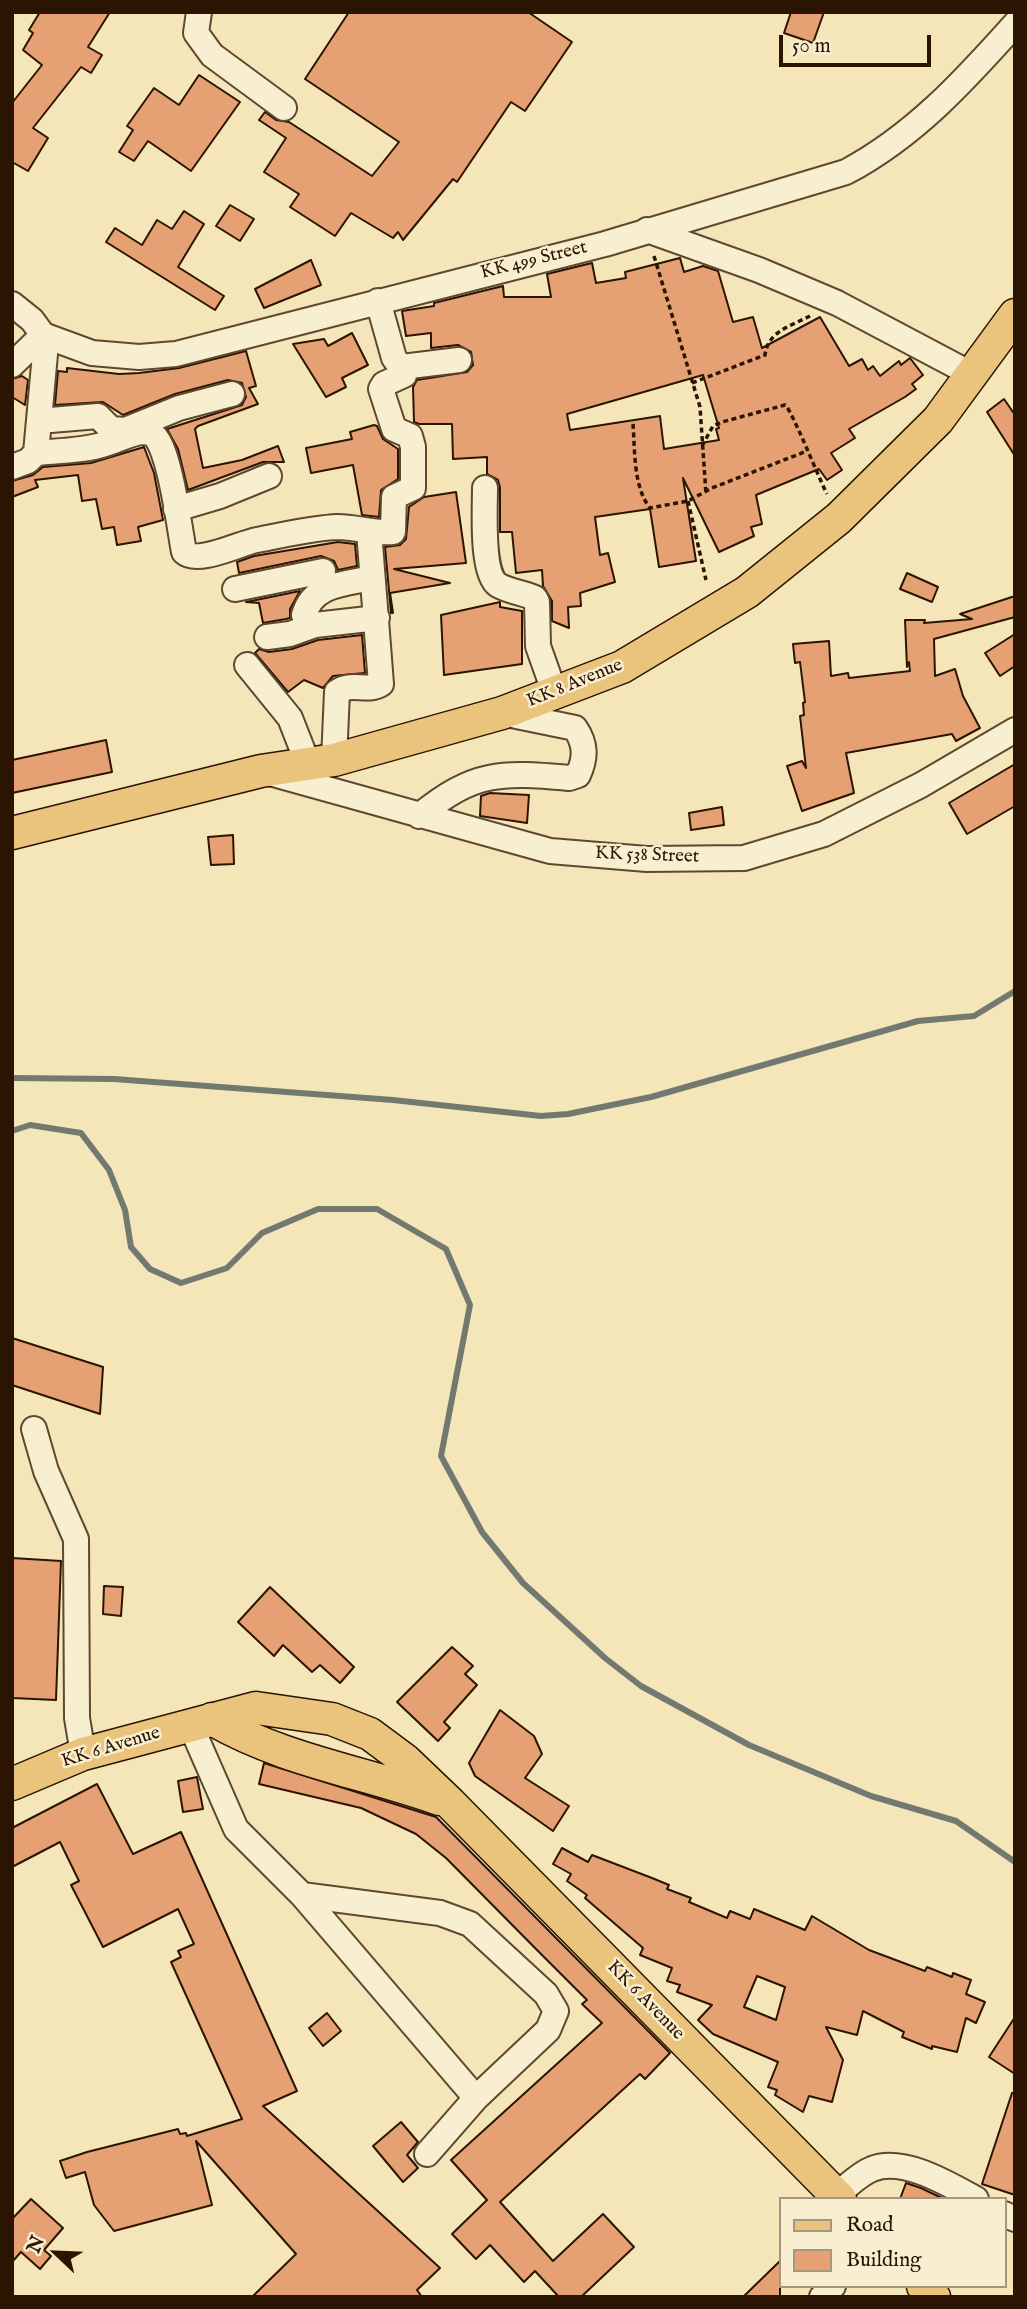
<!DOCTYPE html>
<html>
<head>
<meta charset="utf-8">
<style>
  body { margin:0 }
  #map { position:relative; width:1027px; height:2309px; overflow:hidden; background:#f4e6b8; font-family:"IM FELL English",serif }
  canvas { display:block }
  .frame { position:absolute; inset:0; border:14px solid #2c1402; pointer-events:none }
  .legend { position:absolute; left:779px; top:2197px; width:228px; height:91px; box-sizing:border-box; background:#f8efd1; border:2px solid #a6977e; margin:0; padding:9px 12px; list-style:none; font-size:21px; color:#2c1402 }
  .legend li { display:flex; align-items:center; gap:14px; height:35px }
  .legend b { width:35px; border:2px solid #a6977e }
  .north { position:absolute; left:21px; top:2218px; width:70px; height:70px; -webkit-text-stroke:5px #f8efd1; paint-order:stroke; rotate:293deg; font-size:19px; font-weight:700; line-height:28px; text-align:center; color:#2c1402 }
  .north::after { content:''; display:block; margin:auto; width:24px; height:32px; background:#2c1402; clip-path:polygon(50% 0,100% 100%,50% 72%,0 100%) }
  .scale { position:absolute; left:779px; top:35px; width:152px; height:32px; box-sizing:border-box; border:4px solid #2c1402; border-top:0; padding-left:9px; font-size:21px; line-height:24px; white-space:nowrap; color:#2c1402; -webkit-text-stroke:5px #f8efd1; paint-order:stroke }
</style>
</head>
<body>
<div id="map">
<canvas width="1027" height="2309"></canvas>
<div class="frame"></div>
<ul class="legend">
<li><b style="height:9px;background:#eac37c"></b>Road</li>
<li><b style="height:19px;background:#e5a173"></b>Building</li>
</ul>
<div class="north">N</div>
<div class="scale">50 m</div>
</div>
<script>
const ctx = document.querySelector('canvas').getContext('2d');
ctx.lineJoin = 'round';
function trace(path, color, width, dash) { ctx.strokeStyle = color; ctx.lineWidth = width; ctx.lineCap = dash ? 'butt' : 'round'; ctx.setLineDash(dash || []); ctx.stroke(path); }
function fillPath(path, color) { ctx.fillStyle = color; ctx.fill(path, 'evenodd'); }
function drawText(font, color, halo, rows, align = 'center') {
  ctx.font = font + ' "IM FELL English",serif'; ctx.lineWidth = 5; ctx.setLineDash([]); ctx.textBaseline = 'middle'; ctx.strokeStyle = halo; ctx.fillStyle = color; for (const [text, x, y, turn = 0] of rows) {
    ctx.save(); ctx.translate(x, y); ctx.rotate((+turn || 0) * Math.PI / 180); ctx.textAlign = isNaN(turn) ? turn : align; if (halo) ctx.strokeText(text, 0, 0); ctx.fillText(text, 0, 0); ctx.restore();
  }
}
trace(new Path2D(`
  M12 1078 114 1079 393 1100 541 1116 568 1114 651 1097 918 1021 974 1016 1015 991
  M12 1131 30 1125 81 1133 109 1170 125 1210 131 1247 150 1269 181 1283 227 1268 262 1233 318 1209H377L446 1249 470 1305 441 1456 482 1532 523 1583 605 1658 641 1686 749 1745 871 1796 956 1821 1015 1862`), '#737971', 6);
const building = new Path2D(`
  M40 12H110L88 47 102 55 91 73 81 67 33 128 48 138 28 171 12 162V103L42 65 23 50 33 33 29 30Z
  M349 12H528L572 42 525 111 511 102 457 182 453 179 403 240 398 232 393 238 351 213 335 236 290 207 299 194 264 172 286 138 259 120 265 112 276 120 289 122 372 176 399 142 305 79Z
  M791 12H824L813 43 784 33Z
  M199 75 240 102 191 171 148 141 134 161 119 152 133 130 127 126 154 88 179 105Z
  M230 205 254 219 240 241 216 226Z
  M184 211 204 224 178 267 224 296 215 310 106 242 115 228 142 245 157 220 172 229Z
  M680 258 684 272 703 266 718 271 733 322 753 317 762 348 820 317 849 366 862 359 868 370 873 366 880 376 899 361 901 365 910 358 923 375 912 384 916 389 905 397 849 429 855 438 831 453 842 470 827 480 819 469 756 495 762 524 751 527 754 536 719 552 683 478 696 561 659 567 650 509 595 517 600 555 608 553 615 582 580 593 581 606 568 607 569 628 552 621V601L543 586 542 570 516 573 512 532H500V488L498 480 487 474V457L453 459 452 424H419L414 422 413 387 417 380 467 372 473 365 471 352 458 345 431 348V333L406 336 402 311 434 306V303L503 286 504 297H551L547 274 592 263 596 283 626 278 625 272ZM703 375 719 428 716 429 719 440 664 449 660 416 570 430 567 414Z
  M311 260 321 285 264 308 255 289Z
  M352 333 368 365 342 378 346 387 326 397 293 344 324 339 328 346Z
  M246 351 256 386 249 388 258 404 198 426 195 429 203 468 242 460 278 446 284 462H263L188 490 178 449 167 429 242 405 246 397 242 383 228 380 175 394 123 415 103 402 55 405 58 371 67 372V368L119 374 139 373 179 368Z
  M22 376 28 380 25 405 12 397V379Z
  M1004 399 1015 415V456L987 412Z
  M374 425 377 426 383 439 398 449V479L381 490 379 517 362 515 353 465 311 473 306 448 352 439 350 432Z
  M144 447 154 473 163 520 138 527 141 541 117 545 114 527 102 529 96 499 82 501 78 475 35 480 38 487 12 497V481L33 475 43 467 91 463Z
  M456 492 466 563 394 569 450 583 390 593 393 613H391L385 547 400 545 406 539 409 507 424 497Z
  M338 542 355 544 357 566 338 570 334 561 321 556 239 573 237 562 254 556Z
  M907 573 938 587 932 602 900 589Z
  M300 591 290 609V618L286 619 263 623 259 603 246 602Z
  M1015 596V617L934 639 935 676 955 669 963 696 980 728 956 741 952 734 846 753 854 793 802 811 787 766 802 761 806 768 800 716 804 715 803 703 805 702 800 662 795 663 793 644 829 641 831 676 848 673 849 678 910 671 909 662 907 667 905 620H925L924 623 972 619 960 614Z
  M500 602V607L522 611V664L444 675 441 615Z
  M1015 634V666L1000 676 985 653Z
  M362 635 365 673 333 676 323 688 304 680 288 692 255 653 259 649 269 652 292 649 318 640Z
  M106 740 112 772 12 793V760Z
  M1015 764V806L967 834 949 803Z
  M490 793 529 795 527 823 480 816 481 796Z
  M722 807 724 825 691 830 689 813Z
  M233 835 234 864 211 865 208 837Z
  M12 1338 103 1367 100 1414 12 1385Z
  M12 1558 61 1561 56 1700 12 1698Z
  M104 1586 123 1587 121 1616 103 1614Z
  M270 1587 354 1667 340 1683 320 1665 312 1672 283 1645 274 1656 238 1622Z
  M452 1647 473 1666 465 1674 477 1685 444 1722 450 1728 438 1741 397 1702Z
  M500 1710 534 1736 542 1754 525 1778 569 1806 553 1831 475 1776 469 1763Z
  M264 1763 436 1817 670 2053 645 2079 640 2074 500 2202 553 2261 603 2214 634 2247 581 2297H559L535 2271 524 2282 490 2245 476 2259 452 2234 487 2200 451 2160 602 2023 582 2004 587 2000 537 1950 446 1858 416 1834 361 1808 259 1784Z
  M197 1777 203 1809 183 1812 178 1781Z
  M97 1784 133 1854 181 1832 297 2091 263 2106 440 2268 417 2290 422 2297H252L296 2254 196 2141 212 2205 114 2231 94 2205 85 2172 66 2178 60 2161 87 2152 178 2129 180 2134 186 2133 187 2136 242 2119 171 1962 181 1957 178 1951 194 1944 178 1909 103 1947 71 1885 79 1881 60 1842 12 1867V1828Z
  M562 1848 588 1862 592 1855 652 1878 669 1885 667 1889 691 1898 689 1902 727 1918 730 1911 750 1919 754 1909 805 1930 812 1916 869 1950 925 1971 927 1967 952 1977 953 1973 971 1980 966 1994 985 2002 976 2023 966 2018 957 2052 932 2046V2049L902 2037 904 2032 863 2011 857 2035 826 2027 843 2060 832 2102 809 2096 803 2112 775 2095 777 2090 768 2087 778 2062 713 2034 698 2020 712 2005 677 1992 680 1985 667 1981 672 1968 640 1955 643 1948 585 1898 587 1895 567 1881 571 1874 553 1864ZM757 1976 785 1987 776 2020 744 2007Z
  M327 2013 341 2031 323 2046 309 2028Z
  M1015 2017V2074L989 2057Z
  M1012 2093H1015V2195L982 2184Z
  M401 2122 418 2142 407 2155 418 2168 403 2182 373 2146Z
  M906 2183 921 2188 944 2199H900Z
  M31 2199 63 2228 44 2250 51 2256 40 2269 21 2252 12 2262V2219Z
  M780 2261V2297H743Z`);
fillPath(building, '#e5a173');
trace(building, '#2c1402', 2);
const minor = new Path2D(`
  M199 12 196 33 212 55 284 108
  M647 230 759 270 837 303 973 375
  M12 304 32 320 43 335 92 353 139 357 176 354 605 244 846 172C914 136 964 81 1015 24
  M12 365 43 335
  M402 367 459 360
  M39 421 98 416 111 429 125 430 179 408 232 394
  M36 453C58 451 84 451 105 444 119 441 138 427 152 434 169 442 180 532 184 552 198 565 240 543 257 540 284 535 311 528 338 527 357 527 374 534 393 532L394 497 413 488V447L410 436 394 429 381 389 384 384 404 375V371L394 358 378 301
  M12 467 28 461 36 453 45 354 43 335
  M485 488C485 508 481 574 498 585 508 591 523 593 535 598L537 602 538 646 555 694
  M176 509 220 496 269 476
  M235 589 323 571
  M311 626 304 615C313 584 344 584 372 578
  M267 637 290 634 315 625 377 618
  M247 665 290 718 308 764
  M334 760 337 692C352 681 366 693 381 684L369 531
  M266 772 550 851 647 859 744 858 824 834 921 785 1015 730
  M419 816C474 771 501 772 569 778L578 775C586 758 586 744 575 728L502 713
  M34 1429 46 1471 76 1539 77 1718 83 1754
  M190 1724 236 1829 302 1895 476 2098 427 2154
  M302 1895 440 1913 470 1924 546 1994 556 2011 548 2030 476 2098
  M836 2195C847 2187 859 2174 872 2169 903 2156 950 2185 976 2199
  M1004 2214 1015 2219
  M822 2297 833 2286`);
const major = new Path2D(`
  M12 833 261 771 334 760 502 713 622 667 747 592 839 518 938 420 1015 315
  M212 1719C282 1760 364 1772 439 1799
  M12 1784 83 1754 256 1708 332 1719 370 1734 405 1760 450 1803 840 2199
  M923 2286 934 2297`);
trace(minor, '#5e4830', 28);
trace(major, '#2c1402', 35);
trace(new Path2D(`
  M654 256 700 407 706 494
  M692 383 765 355C768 331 791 326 810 316
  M633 424C635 449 633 487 650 508L688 501 712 488 807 451
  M702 446 713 426 722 422 785 405C791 408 820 481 827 494
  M688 501 706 580`), '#2c1402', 3.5, [5, 3.5]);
trace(minor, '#f8efd1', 24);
trace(major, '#eac37c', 32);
drawText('19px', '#2c1402', '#f8efd1', [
  ["KK 499 Street",534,261,-14],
  ["KK 8 Avenue",575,684,-22],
  ["KK 538 Street",647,856,2],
  ["KK 6 Avenue",111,1748,-17],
  ["KK 6 Avenue",645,2001,46]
]);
</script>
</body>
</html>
